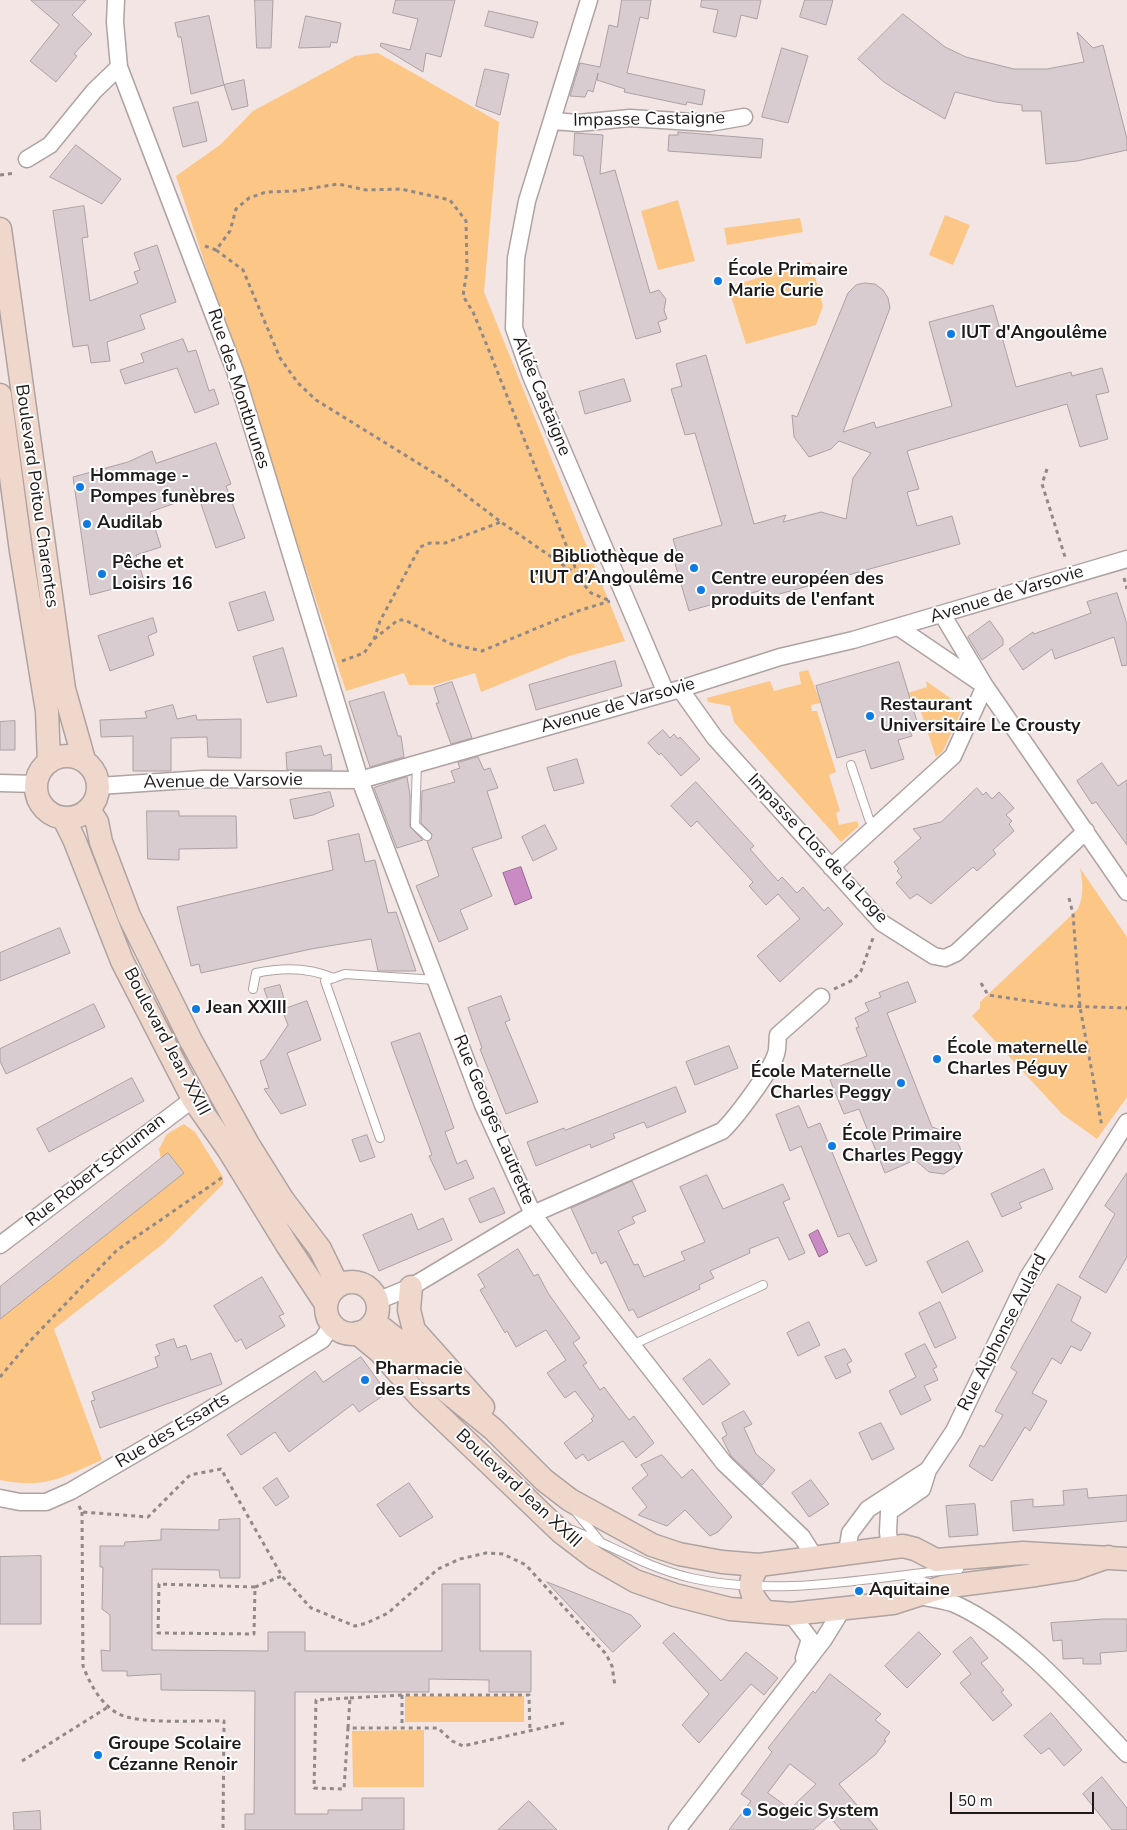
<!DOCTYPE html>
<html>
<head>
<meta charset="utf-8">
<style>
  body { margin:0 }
  #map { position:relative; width:1127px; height:1830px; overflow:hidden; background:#f2e5e4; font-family:"Nunito Sans",sans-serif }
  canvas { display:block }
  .scale { position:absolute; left:950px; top:1792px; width:144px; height:22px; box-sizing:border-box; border:2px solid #1f1a1a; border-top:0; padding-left:6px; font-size:15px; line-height:18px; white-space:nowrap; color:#1f1a1a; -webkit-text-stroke:4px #fff; paint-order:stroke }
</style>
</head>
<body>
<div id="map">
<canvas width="1127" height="1830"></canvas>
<div class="scale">50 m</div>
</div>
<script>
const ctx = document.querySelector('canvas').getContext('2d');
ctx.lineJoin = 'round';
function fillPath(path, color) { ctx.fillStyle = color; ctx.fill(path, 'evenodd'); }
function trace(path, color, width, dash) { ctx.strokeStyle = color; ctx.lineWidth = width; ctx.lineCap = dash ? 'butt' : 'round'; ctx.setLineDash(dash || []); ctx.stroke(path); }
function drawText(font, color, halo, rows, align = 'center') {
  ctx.font = font + ' "Nunito Sans",sans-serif'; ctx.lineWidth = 4; ctx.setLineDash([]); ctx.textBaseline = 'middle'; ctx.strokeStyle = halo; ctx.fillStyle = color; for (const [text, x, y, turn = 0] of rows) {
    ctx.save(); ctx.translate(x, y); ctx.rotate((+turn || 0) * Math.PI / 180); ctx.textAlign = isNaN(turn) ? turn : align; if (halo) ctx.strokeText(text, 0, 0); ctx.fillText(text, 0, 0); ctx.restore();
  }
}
fillPath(new Path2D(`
  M378 53 499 122 484 292 625 641 569 656 481 692 475 673 434 685H409L404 673 346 691 176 176 220 145 253 111 355 56Z
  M678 200 695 261 658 270 641 211Z
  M945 215 970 225 953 265 929 255Z
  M800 218 803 232 727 245 724 228Z
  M811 262 823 306 816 325 746 344 728 287Z
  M808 670 821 703 811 705 812 711H817L836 772 829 775 840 811 836 813 839 825 857 821 859 826 841 842 734 722 730 706 708 702 707 698 770 681 774 691 801 684 799 672Z
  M926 681 963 707 943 751 936 757 918 703 911 704 908 693 927 687Z
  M1080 868 1127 937V1097L1097 1139 1062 1114 972 1016 980 1008V1002L1078 909C1084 895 1083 882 1080 868Z
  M184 1124 195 1132 223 1177V1184L164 1243 54 1329 102 1460C60 1478 46 1489 0 1480V1319L184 1173 168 1153 161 1159 159 1149 167 1134Z
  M405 1696H524V1722H405Z
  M424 1730V1787H353L352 1731Z`), '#fcc786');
const water = new Path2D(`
  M521 867 532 898 515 905 503 873Z
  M818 1230 828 1252 819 1257 809 1235Z`);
fillPath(water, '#ca8ac4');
trace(water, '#976891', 1);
const building = new Path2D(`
  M31 0H86L72 15 92 34 74 54 77 56 56 82 30 61 59 25Z
  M255 0H273L271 48H257Z
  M396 0H455L441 57 426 53 423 72 380 46 381 43 410 50 418 19 393 13Z
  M622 0H651L648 19 640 17 627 73 705 90 702 105 687 102 686 105 624 92 625 89 597 80 598 73 593 92 588 90 585 97 570 96 580 63 600 67 609 25 617 27Z
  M702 0H761L757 19 741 15 736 37 713 32 718 10 701 7Z
  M805 0H833L826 25 800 17Z
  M489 11 538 22 533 38 485 26Z
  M903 14 945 47 966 57 1014 69H1047L1084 62 1077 32 1093 48 1103 45 1127 139V150L1077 161 1046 164 1041 111H1022V105L996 102 955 92 945 119 904 95 884 82 858 59Z
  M209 16 224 85 191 94 181 37H178L175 23Z
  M306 16 341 23 337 43 331 42 330 47 299 48Z
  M782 48 808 56 788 123 762 117Z
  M485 69 509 74 500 115 476 106Z
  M244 80 248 106 232 110 224 85Z
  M198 102 207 141 183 147 173 108Z
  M678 132 763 139 761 158 668 151 669 135H678Z
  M575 133 603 135 600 174 615 170 650 293 659 290 666 299 664 310 667 319 658 322 661 332 636 339 583 156 574 155Z
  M76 145 121 179 102 204 50 177Z
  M84 206 88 237 82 238 90 301 138 283 134 272 140 270 134 253 157 245 176 302 140 315 145 329 107 342 110 361 91 363 88 345 73 347 53 211Z
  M865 283 875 284 883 290 888 298 890 308 843 432 874 422 876 428 952 406 929 322 993 305 1016 387 1071 372 1072 376 1102 368 1109 392 1096 395 1108 439 1080 447 1067 404 907 451 919 489 907 492 917 526 952 516 960 544 765 598 762 590 689 611 673 557 678 556 673 539 722 525 695 433 685 435 671 389 682 386 676 364 706 355 754 524 786 515 783 522 821 512 846 519 853 478 871 453 839 441 831 449 809 457 794 437 792 415 797 417 848 293 856 285Z
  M183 339 188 352 196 350 209 391 214 389 219 404 195 413 177 368 125 384 120 370 144 362 141 354Z
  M624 379 631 401 585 414 579 392Z
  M216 443 231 484 226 486 245 538 216 548 198 495 150 512 161 547 136 555 144 581 90 595 73 477 128 462 152 451 156 463Z
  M265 592 274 620 238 631 229 603Z
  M1117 593 1127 624V665L1122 666 1114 637 1055 659 1052 649 1023 670 1009 649 1033 632 1034 634 1091 613 1087 602Z
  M153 618 157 632 148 636 154 655 110 671 98 636Z
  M990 621 1003 639V645L982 660 968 637Z
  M283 648 297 696 267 703 253 657Z
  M615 661 622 686 536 710 529 685Z
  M899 662 919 728 910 731 912 736 898 740 904 759 871 769 865 750 837 758 816 686Z
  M452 682 472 738 451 744 436 703H439L434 688Z
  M384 692 398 736H401L404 757 370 767 349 702Z
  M173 705 177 719 196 715 197 720 241 719V758L208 757 207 737 171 738V771H133V736L101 737 100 720 147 718 145 712Z
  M15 721V750H0V722Z
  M663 730 670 738 674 734 678 739 680 737 700 759 681 776 661 753 659 755 648 743Z
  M321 746 324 756 331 754 332 770H287L286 753Z
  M478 757 484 770 490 768 498 788 487 791 502 838 472 848 492 896 460 910 468 929 439 942 416 886 439 876 427 841 431 839 432 834 421 823 422 791 455 782 451 771 460 768 458 763Z
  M577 759 584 783 554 791 547 768Z
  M1102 763 1118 786 1127 780V845L1096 802 1092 804 1077 781Z
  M407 777 410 795V827L423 840 397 848 374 788Z
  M696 782 754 846 750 849 778 881 782 877 797 893 803 887 824 911 828 907 843 924 780 982 757 956 800 919 778 894 766 905 749 886 753 882 697 821 691 827 671 806Z
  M977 788 983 795 986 792 992 799 999 792 1014 808 1006 815 1012 821 1009 824 1014 831 993 850 996 854 977 871 973 867 931 904 917 894 910 899 896 883 902 877 897 871 899 869 894 862 921 838 913 829 941 822Z
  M330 792 334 806 313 815 294 819 290 800Z
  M147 811H179V816H236L237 848 179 849V860L148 859Z
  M545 825 557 849 533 861 522 837Z
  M359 834 365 862 375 860 388 913 396 912 416 971H378L371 939 311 949 201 973 199 964 191 966 177 907 333 870 328 841Z
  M60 928 70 953 0 981V953Z
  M908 982 916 1002 887 1013 932 1127 952 1134 960 1147 961 1154 957 1165 944 1174 929 1172 915 1160 885 1173 859 1109 844 1114 830 1080 833 1078 829 1070 867 1056 856 1028 859 1027 855 1018 869 1011 865 1003 881 997 879 993Z
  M280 985 285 1002 270 1006 264 989Z
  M501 996 510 1020 505 1022 538 1102 506 1114 480 1049 482 1048 468 1008Z
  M307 1001 321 1040 287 1053 306 1105 281 1114 264 1089 269 1088 260 1061 265 1059 288 1025 282 1010Z
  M94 1004 105 1027 6 1074 0 1061V1049Z
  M420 1033 454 1128 445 1132 457 1164 466 1160 474 1178 445 1190 429 1156 432 1155 391 1043Z
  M729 1046 738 1068 695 1085 686 1062Z
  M132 1078 144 1101 49 1152 37 1129Z
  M676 1087 686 1112 647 1128 644 1122 613 1134 615 1138 591 1148 590 1144 536 1166 527 1142 564 1128 565 1130Z
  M799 1106 808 1128 820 1123 877 1261 866 1266 849 1233 838 1237 801 1146 790 1151 776 1115Z
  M367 1135 375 1157 360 1162 352 1140Z
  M168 1153 184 1173 0 1319V1287Z
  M1044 1169 1053 1189 1019 1203 1022 1208 1002 1217 991 1194Z
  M1127 1173V1257L1106 1293 1079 1277 1115 1214 1105 1206Z
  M707 1175 723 1209 783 1184 790 1199 783 1202 805 1253 789 1260 778 1237 749 1249 750 1253 710 1271 714 1278 699 1285 700 1289 638 1318 633 1309 629 1311 606 1261 601 1264 596 1252 592 1254 571 1208 632 1181 646 1211 632 1217 635 1223 618 1231 634 1265 638 1264 644 1277 685 1260 681 1252 705 1242 680 1187Z
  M494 1188 505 1213 480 1223 469 1199Z
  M412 1214 418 1230 443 1218 452 1240 379 1271 363 1235Z
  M968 1241 983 1271 942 1293 927 1262Z
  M518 1249 534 1276 538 1274 548 1293 580 1338 573 1343 587 1363 583 1365 600 1390 604 1387 629 1420 634 1416 654 1443 636 1458 623 1441 588 1461 583 1454 576 1459 564 1443 593 1421 591 1419 594 1416 575 1391 565 1398 547 1373 566 1360 546 1330 516 1347 507 1331 505 1333 480 1290 485 1287 478 1275Z
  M262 1277 284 1314 279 1316 285 1326 246 1349 241 1339 236 1342 214 1306Z
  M1058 1284 1081 1297 1071 1321 1091 1333 1081 1351 1071 1346 1061 1364 1052 1358 1032 1393 1047 1401 1030 1431 1025 1427 992 1481 969 1466 980 1445 984 1447 1003 1415 995 1411 1017 1372 1011 1368Z
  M940 1302 956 1338 935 1348 919 1313Z
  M809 1322 820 1345 798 1356 787 1333Z
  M174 1339 177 1348 186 1345 191 1360 211 1353 222 1384 100 1428 91 1401 95 1400 92 1392 158 1367 155 1357 160 1355 156 1345Z
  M925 1344 937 1367 933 1369 938 1380 924 1386 931 1400 901 1415 889 1391 916 1377 905 1354Z
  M845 1349 852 1361 847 1364 851 1372 836 1379 825 1357Z
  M361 1357 387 1393 359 1412 353 1404 289 1452 275 1432 241 1455 227 1435 315 1371 323 1382Z
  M710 1359 730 1384 703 1405 683 1379Z
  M744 1411 752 1424 744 1428 756 1454 775 1470 762 1485 731 1456 722 1438 727 1435 722 1423Z
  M881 1423 894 1449 872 1460 859 1433Z
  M662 1455 682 1478 692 1469 732 1517 718 1532 710 1536 685 1510 667 1526 638 1515 647 1507 632 1488 648 1475 641 1465Z
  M277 1478 289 1497 276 1506 263 1488Z
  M811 1480 829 1504 809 1517 792 1493Z
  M409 1483 433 1517 400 1537 377 1505Z
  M1087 1489 1088 1498 1127 1495V1521L1013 1531 1011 1501 1033 1499V1507L1064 1505 1063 1491Z
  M975 1504 978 1535 949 1537 946 1506Z
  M240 1519V1578H220L219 1570 152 1569V1650L268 1651V1632H305V1651H442V1584H480V1651H531V1692H489V1680L429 1679V1692H295V1814H328V1810H362V1798H404V1830H245V1814H254L255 1691 161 1690V1674L127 1676V1671H102L101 1650 110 1651V1615L102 1609 103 1567H100V1546H124L125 1542 161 1540V1529L219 1530V1520Z
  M41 1556V1624H0V1557Z
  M547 1582 631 1615 641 1626 613 1652Z
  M1104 1619H1127V1651L1100 1653 1101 1664H1083V1658L1063 1659 1062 1640 1053 1641 1051 1623Z
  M919 1632 941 1654 907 1688 885 1666Z
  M674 1633 721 1681 746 1652 778 1678 764 1695 751 1684 699 1743 682 1725 709 1694 663 1643Z
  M971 1637 988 1658 981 1663 1004 1690 1001 1692 1012 1705 993 1721 960 1683 971 1674 953 1652Z
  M830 1674 881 1714 875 1720 890 1732 884 1740 886 1741 875 1755 839 1784 878 1830H841L829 1816 813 1830H729L751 1801 741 1794 772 1752 768 1748 813 1691 815 1693ZM790 1764 816 1784 790 1809 768 1793Z
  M1051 1713 1082 1750 1064 1766 1049 1748 1041 1754 1024 1736Z
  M1102 1777 1127 1808V1830H1112L1083 1794Z
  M529 1801 557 1830H498Z
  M40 1811 41 1830H14L13 1813Z`);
fillPath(building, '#d9ccd0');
trace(building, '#aba0a3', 1);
const service = new Path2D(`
  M417 763 415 825 427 836
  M851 765 869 819 876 827
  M253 989 256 973C283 967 308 967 334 978
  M380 1138 325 981 345 974 436 980
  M632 1345 763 1285
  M576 1512 599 1540
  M572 1530C612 1546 649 1568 691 1578 779 1598 871 1577 959 1569
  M907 1576 932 1584`);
const minor = new Path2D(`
  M116 0 115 22 119 67 235 371 360 780 483 1105 533 1214 578 1276 724 1463 802 1537 814 1556
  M589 0 527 201 516 258 514 328 531 376 666 693
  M553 121 578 123 630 118 709 123 744 117
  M27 159 50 145 94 91 119 67
  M942 614 985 686 1127 892
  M898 627 979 682
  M680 689 715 738 882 923 934 956 945 958 956 953 1086 831
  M0 783 36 784
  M99 786 203 779 360 780 680 689 780 657 853 640 1127 559
  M831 867 953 756 985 686
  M0 1245 193 1099
  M377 1301 411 1287 533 1214 722 1131C735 1119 771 1071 776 1054 778 1049 777 1041 778 1035L821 997
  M0 1498 20 1502H46L71 1491 191 1421 322 1340 332 1325
  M890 1548 888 1532 889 1512 922 1489 928 1470 954 1431 1028 1277 1127 1122
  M847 1552 850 1533 868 1509 928 1470
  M920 1596C932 1599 946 1600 957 1605 1023 1636 1077 1702 1127 1754
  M791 1614 810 1639 804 1658
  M677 1830 824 1639 843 1608`);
const secondary = new Path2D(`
  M0 229 64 689 84 760
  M0 395 21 551 47 711 49 762
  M36 787a31 31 0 1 1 62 0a31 31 0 1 1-62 0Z
  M89 810 97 822 101 842 129 916 191 1041 248 1144 283 1200 320 1249 338 1286
  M64 819 74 839 122 961 193 1099 228 1149 287 1245 326 1304
  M326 1308a26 26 0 1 1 52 0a26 26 0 1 1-52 0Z
  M411 1287 409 1310 414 1330 483 1407
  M374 1322 400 1342 445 1390 493 1429 544 1480 570 1500 652 1545 679 1554 722 1562 759 1565 903 1546 915 1549 936 1560 1023 1553 1127 1559
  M357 1333 379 1351 421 1398 561 1532 595 1558 635 1581 675 1595 730 1609 791 1614 893 1603 943 1587 1036 1575 1074 1569 1108 1557
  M759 1565C745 1585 750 1595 765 1612`);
trace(service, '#afa3a2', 10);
trace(minor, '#afa3a2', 19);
trace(secondary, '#afa3a2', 25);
trace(new Path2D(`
  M0 175 15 173
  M205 246 216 250 230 231 236 209 249 198 266 192 295 191 338 184 366 190 401 189 450 200 466 221 467 270 463 296 473 312 488 348 580 580 591 593 608 600
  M216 250 243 270 280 358 298 383 316 400 447 481 501 522 579 576
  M1047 469 1042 484 1066 560
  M1124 578 1127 589
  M374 639 398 620H405L451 644 482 651 578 611 610 601
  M342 661 364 653 374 639 380 621 420 547 430 543H445L501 522
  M1069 898 1073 914 1080 1007 1102 1127
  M981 983 988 995 1063 1006 1127 1008
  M834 989 853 980 861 971 873 938
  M0 1377 30 1341 117 1250 223 1177
  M79 1506 82 1512 148 1517 190 1475 221 1469 282 1576 311 1608 355 1626 367 1623 388 1613 438 1569 460 1559 486 1553 503 1554 526 1565 606 1654 612 1666 615 1686
  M82 1512 83 1666C90 1684 101 1705 119 1714 141 1725 199 1720 224 1721L223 1830
  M255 1587 159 1584 158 1633 254 1634 255 1587 282 1576
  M402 1695V1727
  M350 1698 402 1695H529L530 1731
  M348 1728 350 1698 316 1700 314 1788 344 1789 348 1728H438L452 1741 463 1746 564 1723
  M22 1761 108 1707`), '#918888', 3, [4, 4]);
trace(service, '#fff', 8);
trace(minor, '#fff', 16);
trace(secondary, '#efd7cb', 22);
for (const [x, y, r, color] of [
  [718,281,5,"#0d7be3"],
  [951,334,5,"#0d7be3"],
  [80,487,5,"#0d7be3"],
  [87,524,5,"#0d7be3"],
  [694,568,5,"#0d7be3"],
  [102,574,5,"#0d7be3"],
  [701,590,5,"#0d7be3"],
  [870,716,5,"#0d7be3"],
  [196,1009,5,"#0d7be3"],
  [937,1059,5,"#0d7be3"],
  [901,1083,5,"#0d7be3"],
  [832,1146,5,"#0d7be3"],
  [365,1380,5,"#0d7be3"],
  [859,1591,5,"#0d7be3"],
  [98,1755,5,"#0d7be3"],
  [747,1812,5,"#0d7be3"]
]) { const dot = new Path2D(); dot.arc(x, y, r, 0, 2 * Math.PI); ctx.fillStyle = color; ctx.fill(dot); trace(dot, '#fff', 2); }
drawText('18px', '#1f1a1a', '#fff', [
  ["Impasse Castaigne",649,120,-1],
  ["Rue des Montbrunes",238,389,72],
  ["Allée Castaigne",541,396,68],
  ["Boulevard Poitou Charentes",36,496,82],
  ["Avenue de Varsovie",1007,595,-17],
  ["Avenue de Varsovie",618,706,-16],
  ["Avenue de Varsovie",223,782,-1],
  ["Impasse Clos de la Loge",817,849,47],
  ["Boulevard Jean XXIII",166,1042,62],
  ["Rue Georges Lautrette",493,1120,67],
  ["Rue Robert Schuman",96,1171,-38],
  ["Rue Alphonse Aulard",1003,1333,-63],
  ["Rue des Essarts",173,1431,-31],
  ["Boulevard Jean XXIII",518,1489,43]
]);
drawText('bold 18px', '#1f1a1a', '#fff', [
  ["École Primaire",728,271],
  ["Marie Curie",728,292],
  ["IUT d'Angoulême",961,334],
  ["Hommage -",90,477],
  ["Pompes funèbres",90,498],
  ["Audilab",97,524],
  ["Bibliothèque de",684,558,"right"],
  ["l’IUT d’Angoulême",684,579,"right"],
  ["Pêche et",112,564],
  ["Loisirs 16",112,585],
  ["Centre européen des",711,580],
  ["produits de l'enfant",711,601],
  ["Restaurant",880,706],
  ["Universitaire Le Crousty",880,727],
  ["Jean XXIII",206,1009],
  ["École maternelle",947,1049],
  ["Charles Péguy",947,1070],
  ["École Maternelle",891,1073,"right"],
  ["Charles Peggy",891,1094,"right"],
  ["École Primaire",842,1136],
  ["Charles Peggy",842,1157],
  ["Pharmacie",375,1370],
  ["des Essarts",375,1391],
  ["Aquitaine",869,1591],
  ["Groupe Scolaire",108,1745],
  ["Cézanne Renoir",108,1766],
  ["Sogeic System",757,1812]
], 'left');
</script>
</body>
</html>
